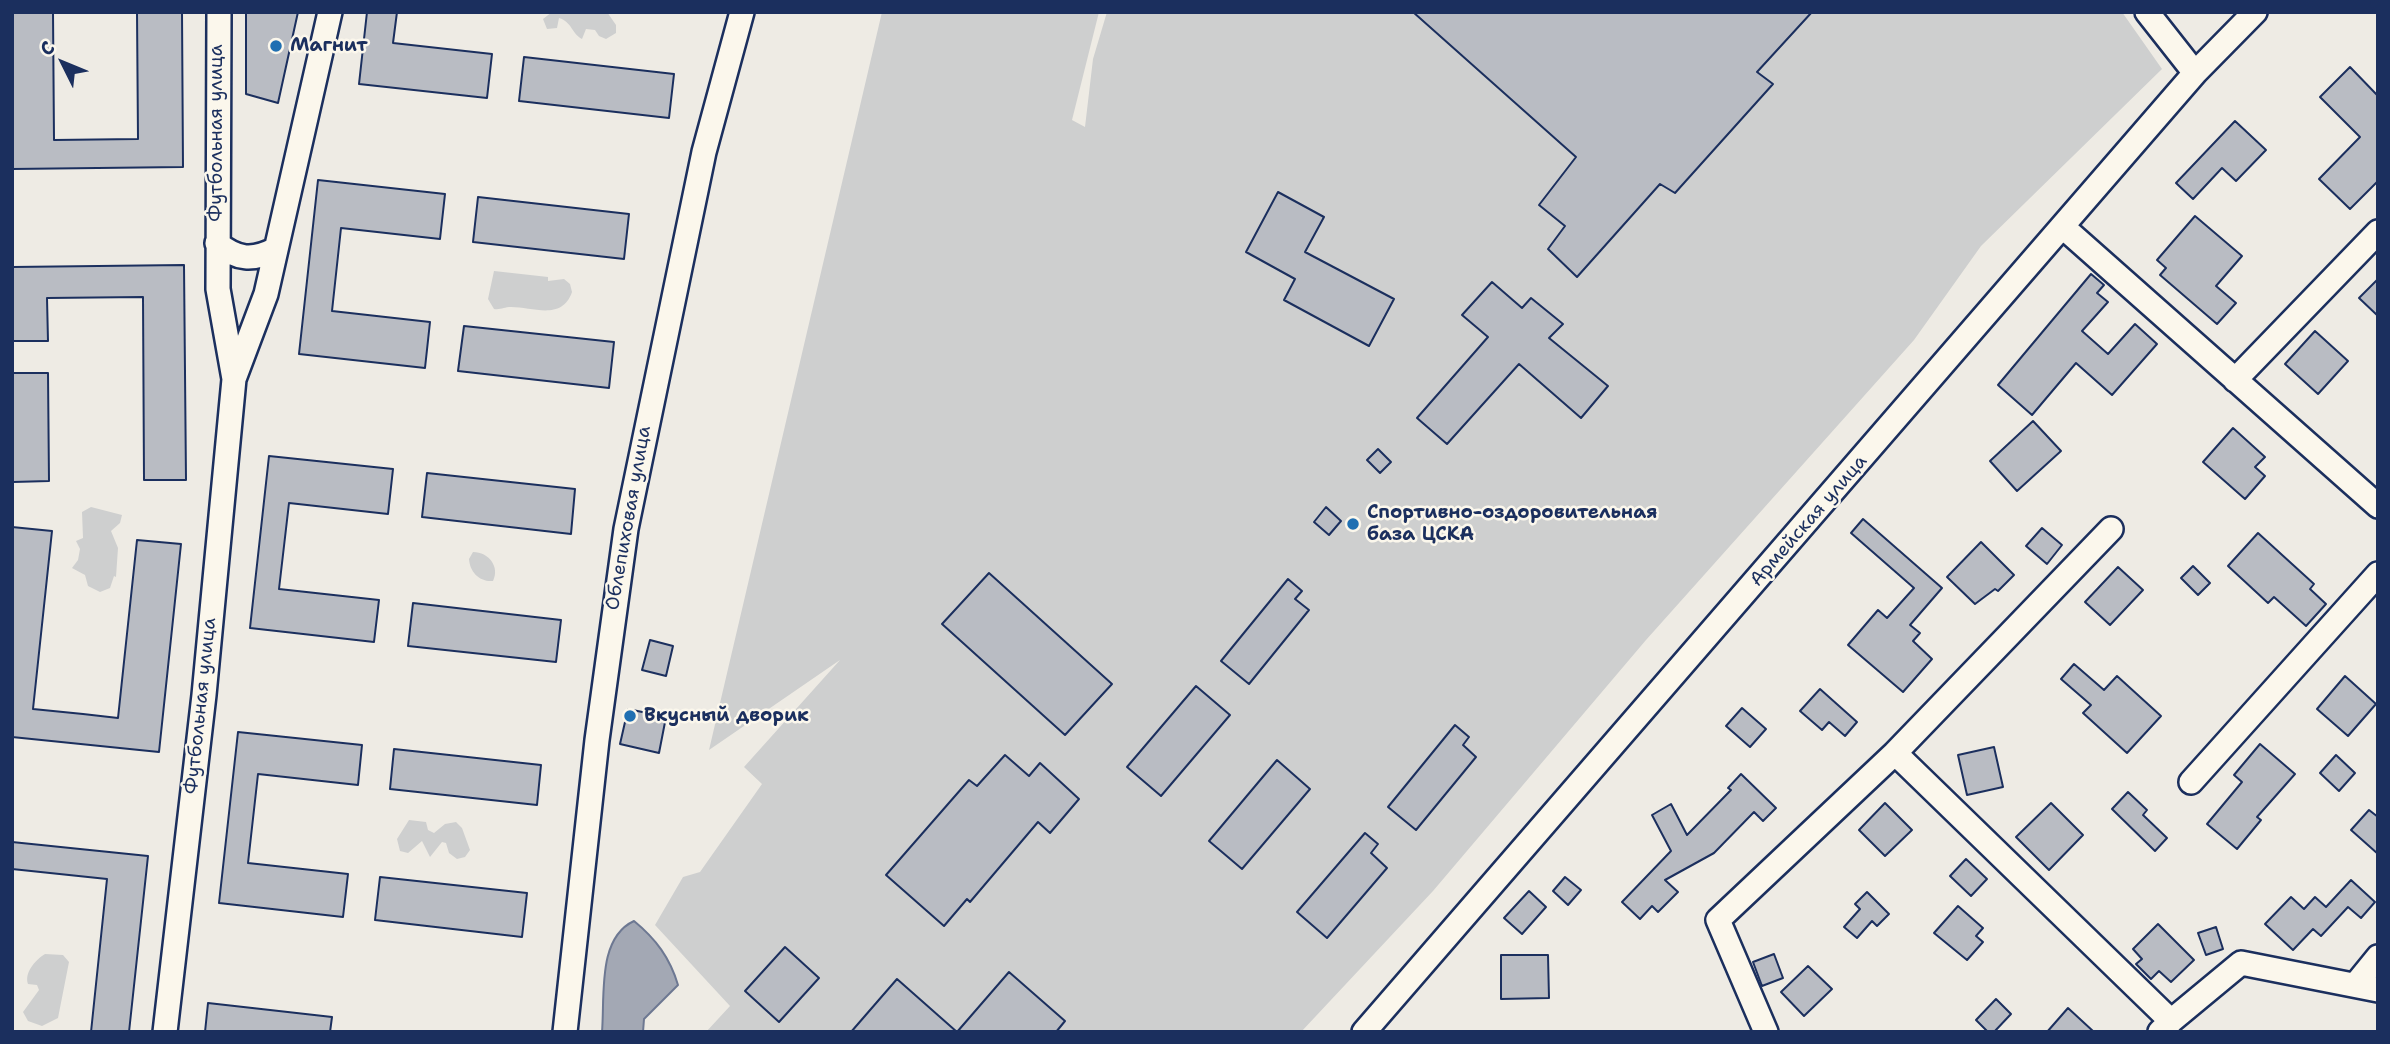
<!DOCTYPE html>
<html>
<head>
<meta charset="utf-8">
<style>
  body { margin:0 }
  #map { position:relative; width:2390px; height:1044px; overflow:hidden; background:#eeebe4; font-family:"Shantell Sans",sans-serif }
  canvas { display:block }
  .frame { position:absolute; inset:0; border:14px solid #1b2f5e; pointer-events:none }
  .north { position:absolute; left:28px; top:28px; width:70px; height:70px; -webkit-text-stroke:5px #fbf7ec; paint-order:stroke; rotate:313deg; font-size:19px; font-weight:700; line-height:28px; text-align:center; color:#1b2f5e }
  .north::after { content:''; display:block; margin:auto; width:24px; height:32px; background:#1b2f5e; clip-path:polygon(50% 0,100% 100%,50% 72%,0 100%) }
</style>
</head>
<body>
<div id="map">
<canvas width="2390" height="1044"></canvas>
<div class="frame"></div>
<div class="north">С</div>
</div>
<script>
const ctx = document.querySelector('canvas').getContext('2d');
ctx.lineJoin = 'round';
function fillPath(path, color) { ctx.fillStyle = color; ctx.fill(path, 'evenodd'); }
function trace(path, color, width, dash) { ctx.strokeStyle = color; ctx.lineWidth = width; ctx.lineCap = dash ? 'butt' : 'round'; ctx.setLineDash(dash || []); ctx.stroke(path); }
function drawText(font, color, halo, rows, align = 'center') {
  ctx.font = font + ' "Shantell Sans",sans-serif'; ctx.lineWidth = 5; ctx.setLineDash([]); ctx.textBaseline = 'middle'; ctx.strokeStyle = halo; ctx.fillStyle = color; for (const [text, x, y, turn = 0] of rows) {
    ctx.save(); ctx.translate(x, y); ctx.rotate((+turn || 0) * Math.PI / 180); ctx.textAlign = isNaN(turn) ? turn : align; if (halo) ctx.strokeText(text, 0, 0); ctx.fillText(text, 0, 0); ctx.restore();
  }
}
fillPath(new Path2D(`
  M552 12H607L616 25V33L606 39 599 36 595 30 586 29 582 39C572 34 572 22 559 18L557 28 547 29 543 19Z
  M882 12H1099L1072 120 1085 127 1093 59 1107 12H2122L2162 69 1981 246 1914 340 1646 640 1433 891 1301 1032H706L730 1006 655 925 683 877 700 872 762 784 744 767 840 660 709 750Z
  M494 271 548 277V281L564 279 570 284 572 292C562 321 533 307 511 307 504 307 501 310 494 309L488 299Z
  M91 507 122 515 120 523 111 531 118 548 116 577 114 576 110 588 100 592 88 586 85 575 72 568 78 560 80 549 76 541 83 538 82 512Z
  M473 552C489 552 500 567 493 581 479 582 470 572 469 559Z
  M409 820 426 822 428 830 434 833 445 824 456 822 462 828 470 850 465 857 457 859 449 853 446 843 442 842 430 857 422 841 408 853 400 851 397 839Z
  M45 954 63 955 69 962 58 1018 42 1026 28 1021 23 1012 39 990 37 985 28 984C24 973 35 960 45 954Z`), '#cecfcf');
const water = new Path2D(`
  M634 921C656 939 670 958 678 985L644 1019 643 1032H602C605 996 597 938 634 921Z`);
fillPath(water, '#a3a8b4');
trace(water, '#6d7892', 2);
const building = new Path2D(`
  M12 12H53L54 140 138 139 137 12H182L183 167 12 169Z
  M246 12H298L278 103 246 94Z
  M367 12H397L393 43 492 54 487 98 359 84Z
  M1413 12H1812L1757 72 1773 84 1675 193 1660 184 1577 277 1548 249 1565 226 1539 205 1576 157Z
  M524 57 674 74 669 118 519 101Z
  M2350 67 2378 96V181L2350 209 2319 179 2360 137 2320 97Z
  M2235 121 2266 150 2236 181 2222 168 2193 199 2176 183Z
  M318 180 445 194 440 239 341 228 332 311 430 322 425 368 299 354Z
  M1278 192 1324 217 1305 252 1394 299 1369 346 1284 300 1295 279 1246 252Z
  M478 197 629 214 624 259 473 242Z
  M2195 216 2242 256 2216 286 2236 303 2217 324 2160 275 2166 268 2157 260Z
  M184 265 186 480H144L143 297 47 298 48 341H12V267Z
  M2091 274 2104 285 2097 293 2108 302 2082 331 2108 354 2135 324 2157 344 2112 395 2076 363 2032 415 1998 385Z
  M2378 279V316L2359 298Z
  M1492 282 1522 308 1531 298 1563 324 1549 338 1608 386 1581 418 1519 364 1447 444 1417 418 1488 337 1462 315Z
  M464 326 614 342 609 388 458 371Z
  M2315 331 2348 361 2318 394 2285 364Z
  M12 373H48L49 481 13 482Z
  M2033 421 2061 451 2017 491 1990 461Z
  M2233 428 2265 457 2255 467 2265 476 2245 499 2203 462Z
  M1378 449 1391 462 1380 473 1367 460Z
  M269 456 393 469 388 514 289 503 279 589 379 600 374 642 250 628Z
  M427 473 575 489 571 534 422 517Z
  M1326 507 1341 521 1329 535 1314 522Z
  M1863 519 1942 588 1910 625 1920 633 1913 641 1932 659 1903 692 1848 645 1878 610 1887 618 1914 588 1851 533Z
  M12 527 52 531 33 709 83 714 118 718 137 540 181 544 159 752 12 737Z
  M2042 528 2062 545 2047 564 2026 546Z
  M2258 533 2314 584 2310 589 2326 604 2306 626 2274 597 2268 603 2228 566Z
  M1981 542 2014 575 1998 591 1995 589 1975 604 1947 577Z
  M2193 566 2210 583 2198 595 2181 578Z
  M2118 567 2143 590 2110 625 2085 602Z
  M989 573 1112 684 1065 735 942 624Z
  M1288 579 1302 591 1295 599 1309 610 1249 684 1221 661Z
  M413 603 561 620 556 662 408 646Z
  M650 640 673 646 666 676 642 670Z
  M2074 664 2104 690 2117 676 2161 716 2127 753 2083 713 2091 705 2061 679Z
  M2345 676 2376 704 2348 736 2317 709Z
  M1196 686 1230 715 1161 796 1127 767Z
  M1820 689 1857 722 1845 736 1829 722 1822 730 1800 711Z
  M1742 708 1766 729 1750 747 1726 726Z
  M628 709 666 717 659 753 620 744Z
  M1455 725 1469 737 1463 745 1476 757 1416 830 1388 807Z
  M238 732 362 745 358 785 258 774 248 863 348 874 343 917 219 903Z
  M2260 744 2295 774 2257 817 2261 820 2237 849 2207 824 2242 782 2234 775Z
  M1994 747 2003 787 1967 795 1958 755Z
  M394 749 541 765 537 805 390 789Z
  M1005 755 1029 776 1040 763 1079 799 1050 833 1038 822 970 902 967 899 944 926 886 875 969 780 977 786Z
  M2336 755 2355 773 2339 791 2320 773Z
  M1277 760 1310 789 1242 869 1209 841Z
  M1741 774 1776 808 1763 821 1754 812 1714 853 1665 880 1678 892 1658 912 1652 906 1640 919 1622 902 1671 851 1652 815 1671 804 1687 835 1731 790 1728 788Z
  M2128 792 2147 810 2143 815 2167 838 2155 851 2112 809Z
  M1885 803 1912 830 1885 856 1859 830Z
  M2051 803 2083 835 2049 870 2016 837Z
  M2369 810 2378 817V854L2351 830Z
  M1365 833 1378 844 1371 853 1387 868 1327 938 1297 912Z
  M12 842 148 856 129 1032H91L107 879 12 869Z
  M1966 859 1987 879 1971 896 1950 876Z
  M380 877 527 893 522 937 375 920Z
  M1565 877 1581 890 1568 905 1553 891Z
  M2351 880 2375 902 2361 918 2348 907 2321 936 2313 929 2293 950 2265 924 2291 897 2304 909 2315 897 2326 907Z
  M1529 891 1546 907 1522 934 1504 918Z
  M1867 892 1889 914 1877 926 1872 921 1857 938 1844 927 1860 909 1855 904Z
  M1958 906 1983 928 1976 936 1983 942 1967 960 1934 933Z
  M2158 924 2194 960 2171 982 2159 971 2151 979 2136 964 2142 959 2133 949Z
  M2216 927 2223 949 2206 955 2198 933Z
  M785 947 819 978 779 1022 745 991Z
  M1774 954 1783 978 1762 986 1753 962Z
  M1501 955H1548L1549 998 1501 999Z
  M1808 966 1832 989 1804 1016 1781 992Z
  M1009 972 1065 1021 1056 1032H957Z
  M897 979 957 1032H851Z
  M1996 999 2011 1014 1994 1032H1988L1976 1020Z
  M208 1003 332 1017 330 1032H205Z
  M2068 1008 2094 1032H2047Z`);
fillPath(building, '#b9bcc3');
trace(building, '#1b2f5e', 2);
const minor = new Path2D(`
  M219 12 218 289 234 379
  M2147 12 2195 73
  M2063 227 2378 506
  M217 243C237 260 253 261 276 249
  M2235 380 2378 232
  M1895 753 2111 529
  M2191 782 2378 574
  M2356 984 2378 957
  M2171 1021 2241 963 2378 990
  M165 1032 204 695 234 379 266 294 330 12
  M565 1032 597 740 626 529 704 152 742 12
  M1364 1032 2195 73 2255 12
  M1766 1032 1718 920 1895 753 2171 1021 2160 1032`);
trace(minor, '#1b2f5e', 28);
trace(minor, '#fbf7ec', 23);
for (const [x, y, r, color] of [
  [276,46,7,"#1f6fb2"],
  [1353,524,7,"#1f6fb2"],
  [630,716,7,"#1f6fb2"]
]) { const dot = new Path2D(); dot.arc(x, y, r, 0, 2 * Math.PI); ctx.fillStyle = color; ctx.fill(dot); trace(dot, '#fbf7ec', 2.5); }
drawText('bold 19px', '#1b2f5e', '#fbf7ec', [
  ["Магнит",290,46],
  ["Спортивно-оздоровительная",1367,513],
  ["база ЦСКА",1367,535],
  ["Вкусный дворик",644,716]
], 'left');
drawText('19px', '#1b2f5e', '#fbf7ec', [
  ["Футбольная улица",217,133,-90],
  ["Облепиховая улица",629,518,-80],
  ["Армейская улица",1809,521,-49],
  ["Футбольная улица",201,706,-84]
]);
</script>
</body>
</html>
